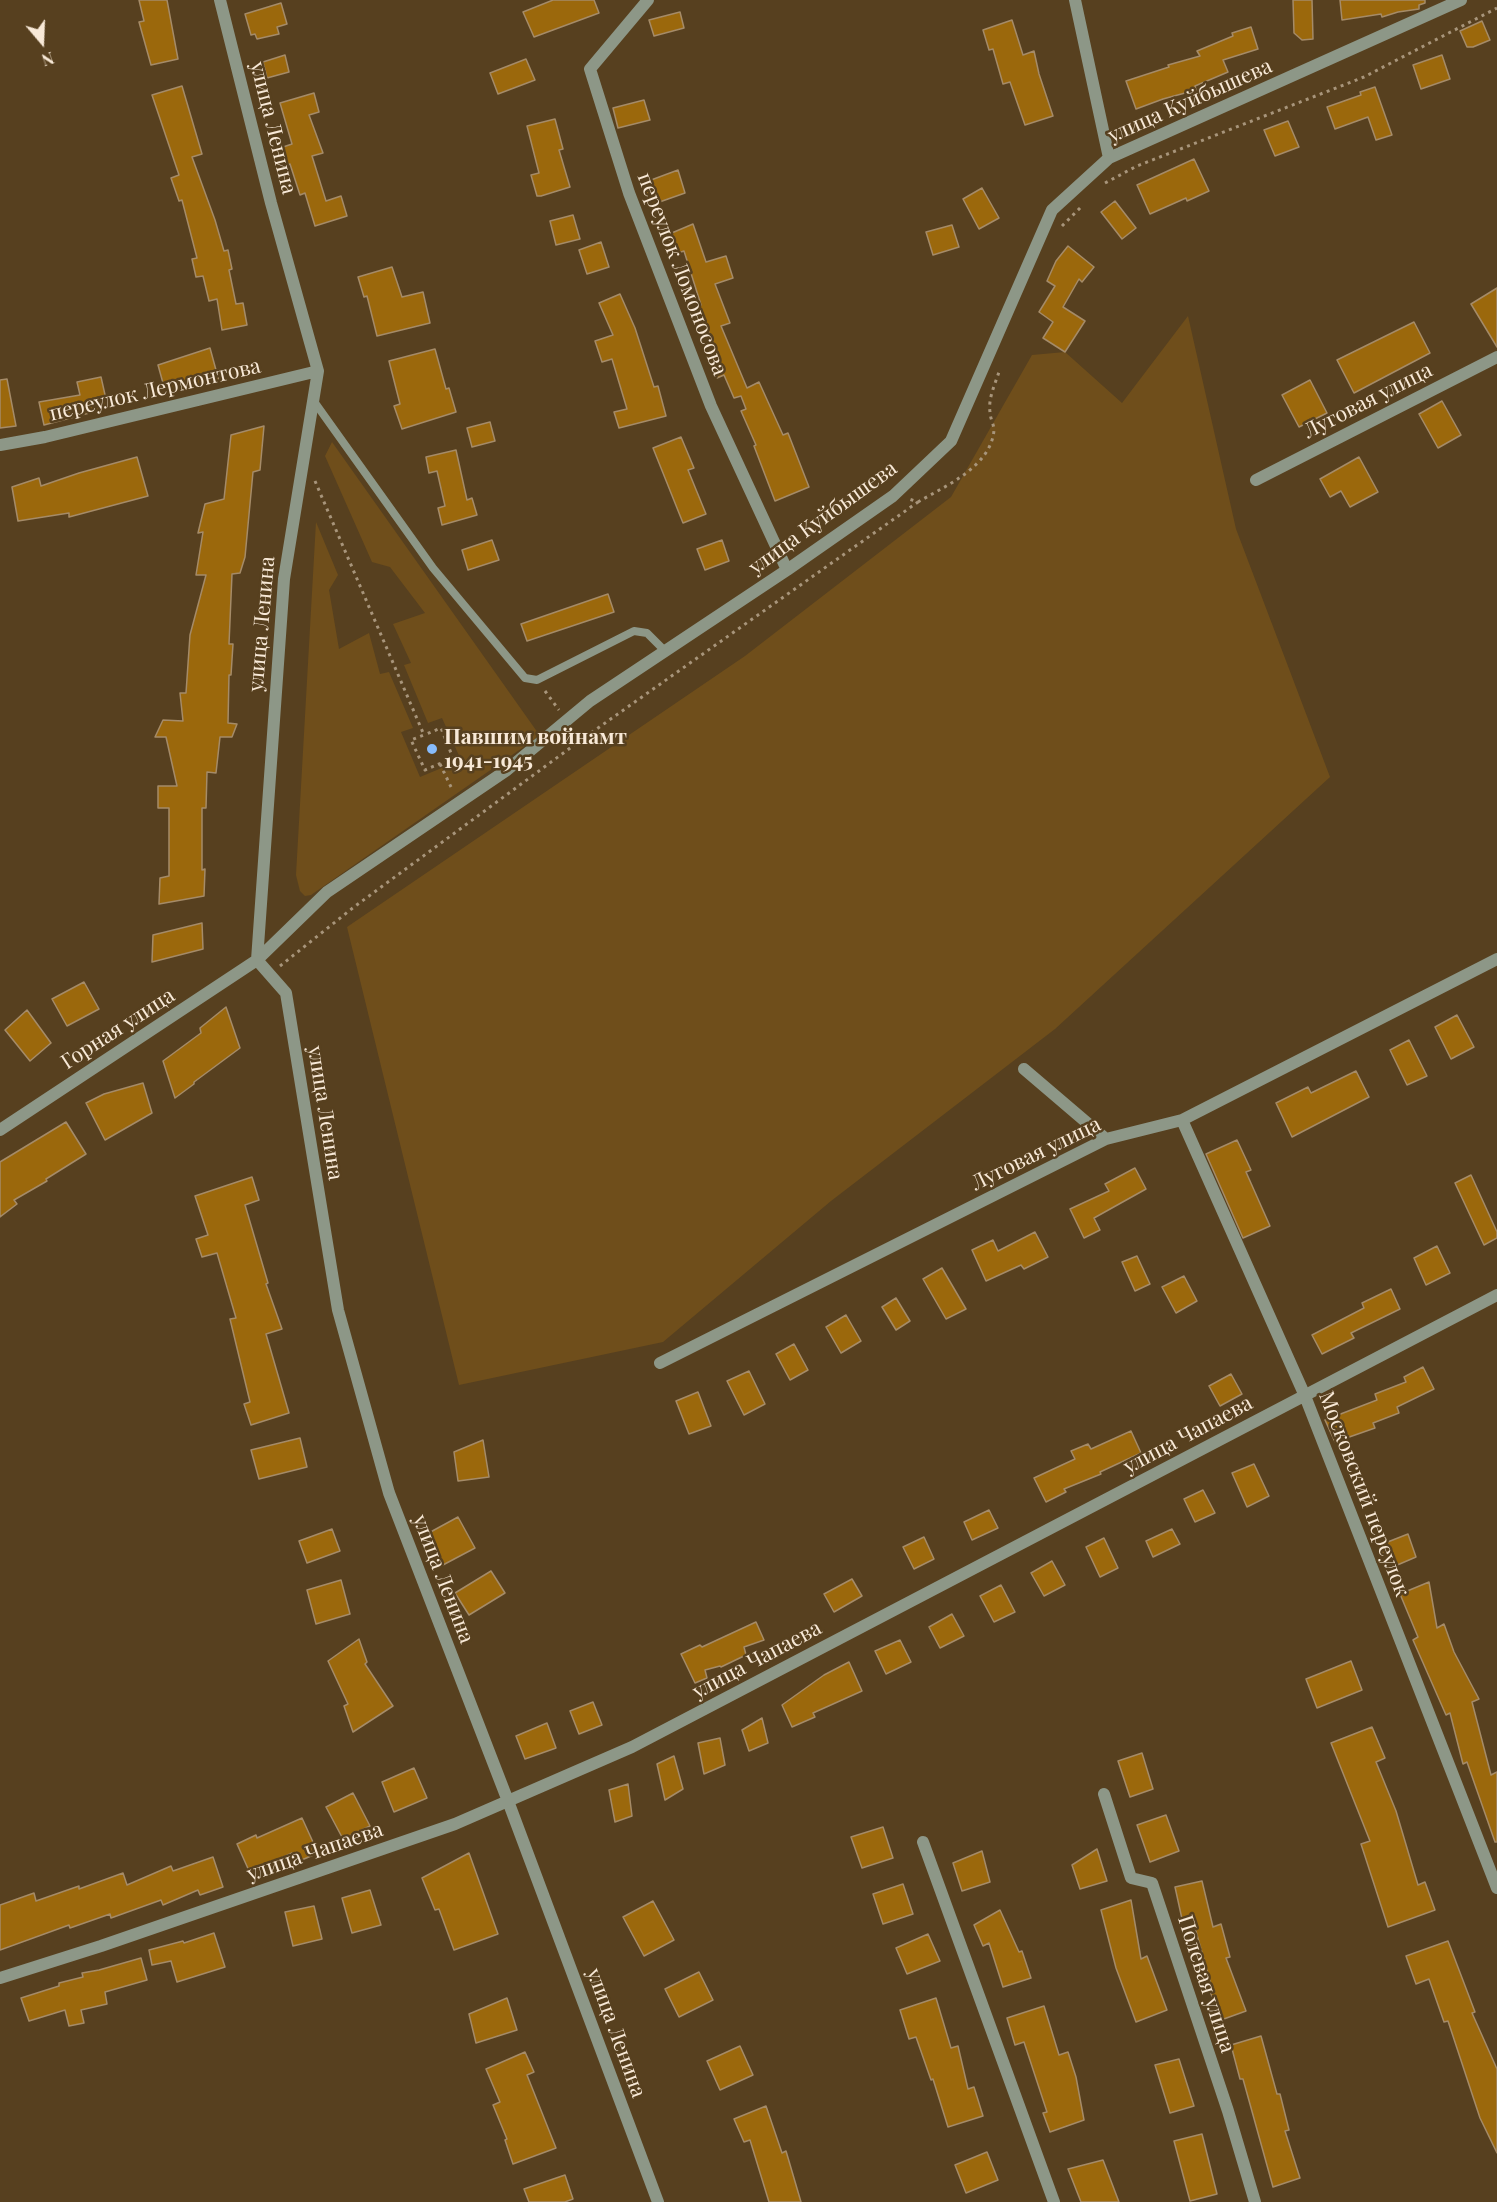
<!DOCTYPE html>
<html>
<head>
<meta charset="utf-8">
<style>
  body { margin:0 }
  #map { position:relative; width:1497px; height:2202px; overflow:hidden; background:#57401f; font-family:"Playfair Display",serif }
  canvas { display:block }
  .north { position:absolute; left:12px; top:12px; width:60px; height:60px; -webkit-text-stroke:4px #57401f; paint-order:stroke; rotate:161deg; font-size:16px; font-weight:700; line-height:24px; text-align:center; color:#f8e9d7 }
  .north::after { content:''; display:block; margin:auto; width:21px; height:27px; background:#f8e9d7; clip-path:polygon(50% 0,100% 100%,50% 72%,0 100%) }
</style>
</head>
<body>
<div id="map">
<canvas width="1497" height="2202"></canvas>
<div class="north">N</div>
</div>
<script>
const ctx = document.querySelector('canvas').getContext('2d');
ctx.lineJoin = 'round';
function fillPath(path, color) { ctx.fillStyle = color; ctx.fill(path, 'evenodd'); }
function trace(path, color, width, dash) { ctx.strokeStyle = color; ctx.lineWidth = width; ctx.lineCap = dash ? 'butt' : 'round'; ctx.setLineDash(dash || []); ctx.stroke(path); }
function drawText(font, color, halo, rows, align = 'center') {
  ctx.font = font + ' "Playfair Display",serif'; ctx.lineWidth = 5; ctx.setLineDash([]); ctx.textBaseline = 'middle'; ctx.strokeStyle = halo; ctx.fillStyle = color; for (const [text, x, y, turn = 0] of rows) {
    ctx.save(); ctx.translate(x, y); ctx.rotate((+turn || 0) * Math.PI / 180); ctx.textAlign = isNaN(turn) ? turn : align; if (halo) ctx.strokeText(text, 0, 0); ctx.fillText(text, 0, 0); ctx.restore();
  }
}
fillPath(new Path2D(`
  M1188 316 1236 529 1330 777 1055 1029 831 1201 663 1342 459 1385 347 927 745 656 951 497 1032 355 1065 352 1122 403Z
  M332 442 538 733 535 739 311 895 305 896 300 891 296 875 316 522 338 575 329 590 339 649 369 633 380 674 389 672 413 728 401 732 420 777 461 760 442 718 428 723 404 665 411 663 393 624 425 613 390 567 372 562 325 456Z`), '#6f4e1b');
const building = new Path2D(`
  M139 0H167L178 59 151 65 139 22 144 21Z
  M553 0H594L599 13 534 37 523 12Z
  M1293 0H1312L1313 39 1302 40 1294 33Z
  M1340 0H1425V3L1419 5V9L1398 12 1382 17 1381 14 1342 20Z
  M281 3 287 24 277 27 279 34 257 39 255 34 251 35 245 14Z
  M680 12 684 28 654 36 649 20Z
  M1012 20 1023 55 1034 51 1039 74 1053 116 1025 125 1010 82 1003 84 993 49 989 50 983 30Z
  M1482 21 1490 40 1473 47H1467L1460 31Z
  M1251 27 1258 49 1223 60 1228 72 1195 86 1196 90 1163 99 1136 109 1126 81 1169 67 1168 65 1200 56 1197 51 1233 36 1232 33Z
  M285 55 289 72 267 78 263 62Z
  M1442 55 1450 79 1421 89 1413 65Z
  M526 59 535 80 498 94 490 73Z
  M182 86 202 154 192 157 215 220 224 251 228 250 232 269 229 270 236 304 243 303 247 325 222 330 217 299 209 301 203 276 196 277 192 259 197 258 182 200 179 201 171 178 179 175 152 95Z
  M1375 87 1392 135 1376 140 1368 117 1335 129 1327 107 1361 95 1360 92Z
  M314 93 319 112 309 115 323 153 312 156 326 201 341 196 347 216 315 226 305 193 300 195 290 164 286 166 280 148 292 144 280 103Z
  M644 100 650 120 618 128 613 108Z
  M555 119 563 149 559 150 570 187 541 196H537L531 175 539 173 527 126Z
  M1288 121 1299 147 1275 156 1264 130Z
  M1194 159 1209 191 1187 201 1186 198 1150 214 1137 185Z
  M678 170 685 193 651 205 643 183Z
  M982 188 999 218 979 229 963 199Z
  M1115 201 1136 228 1122 239 1101 212Z
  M573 215 580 239 556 245 550 221Z
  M693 224 706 262 726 256 733 278 715 284 730 323 721 326 747 388 759 382 783 435 788 433 809 487 775 501 754 446 756 445 741 411 746 409 741 396 734 398 724 375 717 378 708 354 716 351 699 306 701 305 684 251 675 254 667 235Z
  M952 225 959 247 933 255 926 232Z
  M601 242 609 267 587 274 579 250Z
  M1068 246 1094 267 1082 282 1079 279 1063 307 1085 321 1065 352 1043 338 1053 322 1039 312 1055 286 1047 281 1056 261Z
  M392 267 402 297 423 292 430 323 377 336 367 296 364 297 358 277Z
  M1497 288V347L1471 304Z
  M620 294 635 328 654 387 658 386 666 416 619 428 614 412 627 409 612 359 602 362 595 341 613 335 599 303Z
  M1414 322 1430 353 1354 393 1337 360Z
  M210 348 219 381 166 394 158 365Z
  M435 349 446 389 449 388 456 412 402 429 394 406 400 404 389 361Z
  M101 377 108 408 44 425 39 402 80 395 77 382Z
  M7 379 16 426 0 428V380Z
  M1310 380 1327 413 1299 427 1282 395Z
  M1442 401 1461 435 1438 448 1419 414Z
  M490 422 495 441 472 447 467 428Z
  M264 426 260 470 253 472 245 557 240 573 232 574 229 644H233L231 675H229L228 723 237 724 232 737H220L216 773 207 772 206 808H202V870L205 869 204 896 159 904 160 878 169 876V808H158V786H177L166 737H155L163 720 183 721 180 693H186L190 635 206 575H196L203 532 198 533 205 504 224 499 231 435Z
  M681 437 694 468 688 470 706 514 683 523 653 448Z
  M456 450 467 500 472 498 477 515 442 525 438 508 445 506 437 471 429 473 426 457Z
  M137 457 148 496 69 517V513L18 521 12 487 39 478 41 486 79 473Z
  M1359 457 1378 492 1350 507 1341 491 1330 497 1320 479Z
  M492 540 499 560 468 570 462 550Z
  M722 540 729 561 705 570 697 549Z
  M608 594 614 612 527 641 521 624Z
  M202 923 203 949 152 962 153 935Z
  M84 982 99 1009 67 1026 52 999Z
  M226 1007 240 1048 194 1082V1084L175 1098 163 1061 201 1033 200 1028Z
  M27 1010 51 1043 30 1061 5 1030Z
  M1457 1015 1474 1047 1451 1059 1435 1027Z
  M1409 1040 1427 1076 1407 1085 1390 1050Z
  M1356 1071 1369 1097 1292 1137 1276 1103 1308 1087 1311 1093Z
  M143 1083 152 1113 105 1140 86 1103 104 1094Z
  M66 1122 86 1154 46 1179 47 1181 14 1200 17 1204 0 1217V1162Z
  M1237 1140 1251 1170 1246 1172 1270 1226 1243 1238 1206 1154Z
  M1135 1168 1146 1189 1094 1218 1100 1230 1084 1238 1070 1209 1109 1191 1105 1184Z
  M1471 1175 1497 1232V1238L1484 1245 1455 1183Z
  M252 1177 259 1200 245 1205 268 1283 266 1284 282 1329 266 1334 289 1413 251 1425 244 1404 250 1402 230 1319 236 1318 217 1253 202 1257 196 1239 208 1235 195 1196Z
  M1035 1232 1048 1257 1024 1269 1021 1265 986 1281 972 1250 993 1240 998 1251Z
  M1437 1246 1450 1273 1426 1285 1414 1258Z
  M1137 1256 1150 1284 1135 1291 1122 1262Z
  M942 1268 966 1309 946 1319 923 1279Z
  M1184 1276 1197 1301 1176 1313 1162 1287Z
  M1391 1289 1400 1309 1351 1333 1354 1338 1322 1354 1312 1335 1364 1308 1362 1303Z
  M896 1298 910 1321 896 1330 882 1307Z
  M846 1315 861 1341 841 1353 826 1327Z
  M794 1344 808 1370 790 1380 776 1354Z
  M1423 1367 1434 1389 1397 1407 1399 1413 1373 1423 1375 1428 1335 1442 1325 1420 1377 1400 1375 1394 1406 1382 1404 1377Z
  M749 1371 765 1404 744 1415 727 1381Z
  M1231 1374 1242 1394 1220 1406 1209 1386Z
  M698 1392 711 1426 689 1434 676 1401Z
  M1131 1431 1141 1453 1100 1472 1101 1474 1064 1489 1066 1492 1046 1502 1034 1478 1075 1459 1071 1451 1088 1444 1091 1449Z
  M300 1438 307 1467 259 1479 251 1450Z
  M483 1440 489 1477 458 1481 454 1452Z
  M1254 1464 1269 1496 1247 1507 1232 1473Z
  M1203 1490 1215 1513 1195 1522 1184 1499Z
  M989 1510 998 1528 972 1540 964 1522Z
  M458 1517 475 1548 441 1566 425 1535Z
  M332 1529 340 1551 307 1563 299 1541Z
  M1172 1529 1180 1544 1153 1557 1146 1541Z
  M1408 1534 1416 1557 1388 1569 1380 1545Z
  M924 1537 934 1559 914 1569 903 1547Z
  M1104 1538 1118 1568 1100 1577 1086 1547Z
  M1052 1561 1065 1585 1044 1596 1031 1573Z
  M491 1571 505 1593 469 1615 455 1593Z
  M852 1579 862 1596 834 1612 824 1594Z
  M341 1580 350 1614 316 1624 307 1590Z
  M1429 1582 1437 1628 1444 1624 1454 1652 1479 1699 1472 1702 1491 1775 1497 1772V1842H1495L1467 1762 1463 1764 1450 1713 1446 1715 1413 1640 1418 1637 1400 1594Z
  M1001 1585 1015 1612 994 1622 980 1596Z
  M952 1614 964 1636 940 1648 929 1627Z
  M756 1622 764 1640 744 1647 746 1655 721 1667 720 1666 705 1670 707 1678 695 1683 681 1654 700 1645 702 1647Z
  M359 1639 367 1662 365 1664 393 1706 353 1732 344 1706 348 1704 328 1661Z
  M900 1640 911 1662 886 1674 875 1651Z
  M1351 1661 1362 1690 1317 1708 1306 1679Z
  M849 1662 862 1691 813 1713 815 1717 792 1727 782 1705 824 1675Z
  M593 1702 602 1725 579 1734 570 1711Z
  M762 1718 768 1743 749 1751 742 1730Z
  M547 1723 556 1748 525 1759 516 1736Z
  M1372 1727 1385 1758 1376 1762 1396 1811 1418 1885 1425 1882 1435 1910 1388 1927 1361 1844 1370 1841 1331 1743Z
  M720 1738 725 1765 704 1774 698 1743Z
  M1142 1753 1153 1789 1130 1797 1118 1761Z
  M674 1756 683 1789 665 1800 657 1764Z
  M414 1768 427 1798 394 1812 382 1782Z
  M628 1784 632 1816 615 1822 609 1790Z
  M353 1793 370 1826 343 1839 326 1807Z
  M1166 1815 1179 1851 1150 1862 1137 1825Z
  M302 1818 318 1853 297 1862 292 1853 250 1873 237 1844 256 1835 257 1838Z
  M883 1827 893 1858 862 1868 851 1837Z
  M1097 1849 1107 1881 1080 1889 1072 1865Z
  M982 1851 990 1882 962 1891 953 1863Z
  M469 1853 498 1934 454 1950 439 1909 435 1910 422 1878Z
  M213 1857 223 1887 200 1895 198 1890 163 1905 161 1900 111 1918 110 1914 70 1928 69 1925 0 1950V1905L34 1893 36 1901 79 1886V1889L123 1873 127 1885 171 1866 173 1871Z
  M1202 1881 1213 1927 1221 1924 1230 1957 1226 1958 1246 2011 1221 2020 1208 1986 1211 1985 1192 1917 1182 1919 1175 1887Z
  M903 1884 913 1914 883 1924 873 1894Z
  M370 1890 381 1925 352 1933 342 1898Z
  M1131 1900 1141 1959 1147 1956 1167 2010 1136 2022 1116 1968 1101 1910Z
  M653 1901 674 1940 644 1956 623 1917Z
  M314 1906 322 1939 293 1946 285 1912Z
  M1000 1910 1019 1952 1022 1951 1031 1978 1003 1987 989 1943 983 1946 974 1925Z
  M214 1933 225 1967 177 1982 171 1961 152 1965 149 1950 183 1941 184 1943Z
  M928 1934 940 1961 907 1974 896 1948Z
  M1448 1941 1475 2012 1472 2013 1497 2069V2153L1480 2118 1448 2021 1444 2022 1429 1979 1416 1984 1406 1956Z
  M141 1958 147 1980 105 1992 107 2004 81 2010 84 2023 69 2026 65 2010 29 2021 21 1998 59 1986V1983L83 1977 82 1973 99 1970Z
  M699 1972 713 2000 679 2017 665 1989Z
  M507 1998 517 2030 476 2043 469 2014Z
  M936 1998 951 2048 958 2046 968 2089 974 2087 983 2116 948 2127 933 2079 931 2080 916 2037 909 2039 900 2010Z
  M1044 2006 1059 2055 1068 2052 1076 2077 1084 2120 1050 2132 1043 2113 1047 2112 1024 2042 1015 2045 1007 2018Z
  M1261 2036 1277 2094H1280L1289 2130 1285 2131 1300 2178 1273 2187 1243 2079H1240L1231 2045Z
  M740 2046 753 2075 720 2090 707 2061Z
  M525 2052 534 2072 527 2075 556 2148 513 2164 505 2140 507 2139 493 2105 500 2102 486 2069Z
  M1179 2059 1194 2106 1170 2113 1155 2065Z
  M766 2106 782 2153 786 2151 801 2202H769L750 2140 744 2142 734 2119Z
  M1202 2134 1217 2194 1190 2201 1174 2141Z
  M987 2152 998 2180 966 2193 955 2165Z
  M1103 2160 1119 2202H1081L1068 2169Z
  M565 2175 573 2199 565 2202H529L524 2189Z`);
fillPath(building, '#9b680c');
trace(building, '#a58b68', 1.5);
trace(new Path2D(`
  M1105 183 1137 166 1364 77 1497 8
  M1062 226 1083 205
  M315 481 424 735 411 740 425 770 453 758 441 728 424 735
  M918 502C945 486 991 467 994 430 994 425 990 418 990 412 988 399 995 384 999 372
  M545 691 559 710
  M575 732 581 740 918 502 909 499
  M440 764 452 789
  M280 966 354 907 581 740`), '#a8957b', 3, [3, 4.5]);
trace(new Path2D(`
  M313 400 433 568 525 678 537 680 634 631 647 633 665 651`), '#8d9787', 8);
trace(new Path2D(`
  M220 0 271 203 318 371 284 579 257 960 286 993 338 1310 389 1493 508 1801 658 2202
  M648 0 590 69 629 193 711 406 787 570
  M1075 0 1109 158
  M0 445 45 437 318 371
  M1256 480 1497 357
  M1024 1069 1106 1139
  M1182 1120 1305 1396 1497 1888
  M0 1130 257 960 327 892 507 770 590 701 787 570 893 496 951 441 1052 210 1109 158 1461 0
  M660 1363 1106 1139 1182 1120 1497 959
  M1104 1794 1131 1878 1152 1883 1228 2111 1255 2202
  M923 1842 1054 2202
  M0 1978 101 1946 455 1824 632 1747 1497 1295`), '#8d9787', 12);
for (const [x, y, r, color] of [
  [432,749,6,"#87bbfb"]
]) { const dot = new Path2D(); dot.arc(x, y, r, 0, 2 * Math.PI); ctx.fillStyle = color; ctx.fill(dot); trace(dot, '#57401f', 2); }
drawText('21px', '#f8e9d7', '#57401f', [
  ["улица Куйбышева",1190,101,-24],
  ["улица Ленина",273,128,76],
  ["переулок Ломоносова",682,274,69],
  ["переулок Лермонтова",155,390,-13],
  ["Луговая улица",1368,401,-27],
  ["улица Куйбышева",823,518,-36],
  ["улица Ленина",262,624,-85],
  ["Горная улица",118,1029,-33],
  ["улица Ленина",325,1113,81],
  ["Луговая улица",1036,1154,-26],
  ["улица Чапаева",1188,1435,-28],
  ["Московский переулок",1364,1494,69],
  ["улица Ленина",443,1579,69],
  ["улица Чапаева",757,1660,-28],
  ["улица Чапаева",315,1852,-19],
  ["Полевая улица",1206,1984,72],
  ["улица Ленина",616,2033,70]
]);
drawText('bold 21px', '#f8e9d7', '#57401f', [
  ["Павшим войнамт",444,737],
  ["1941-1945",444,761]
], 'left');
</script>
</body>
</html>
